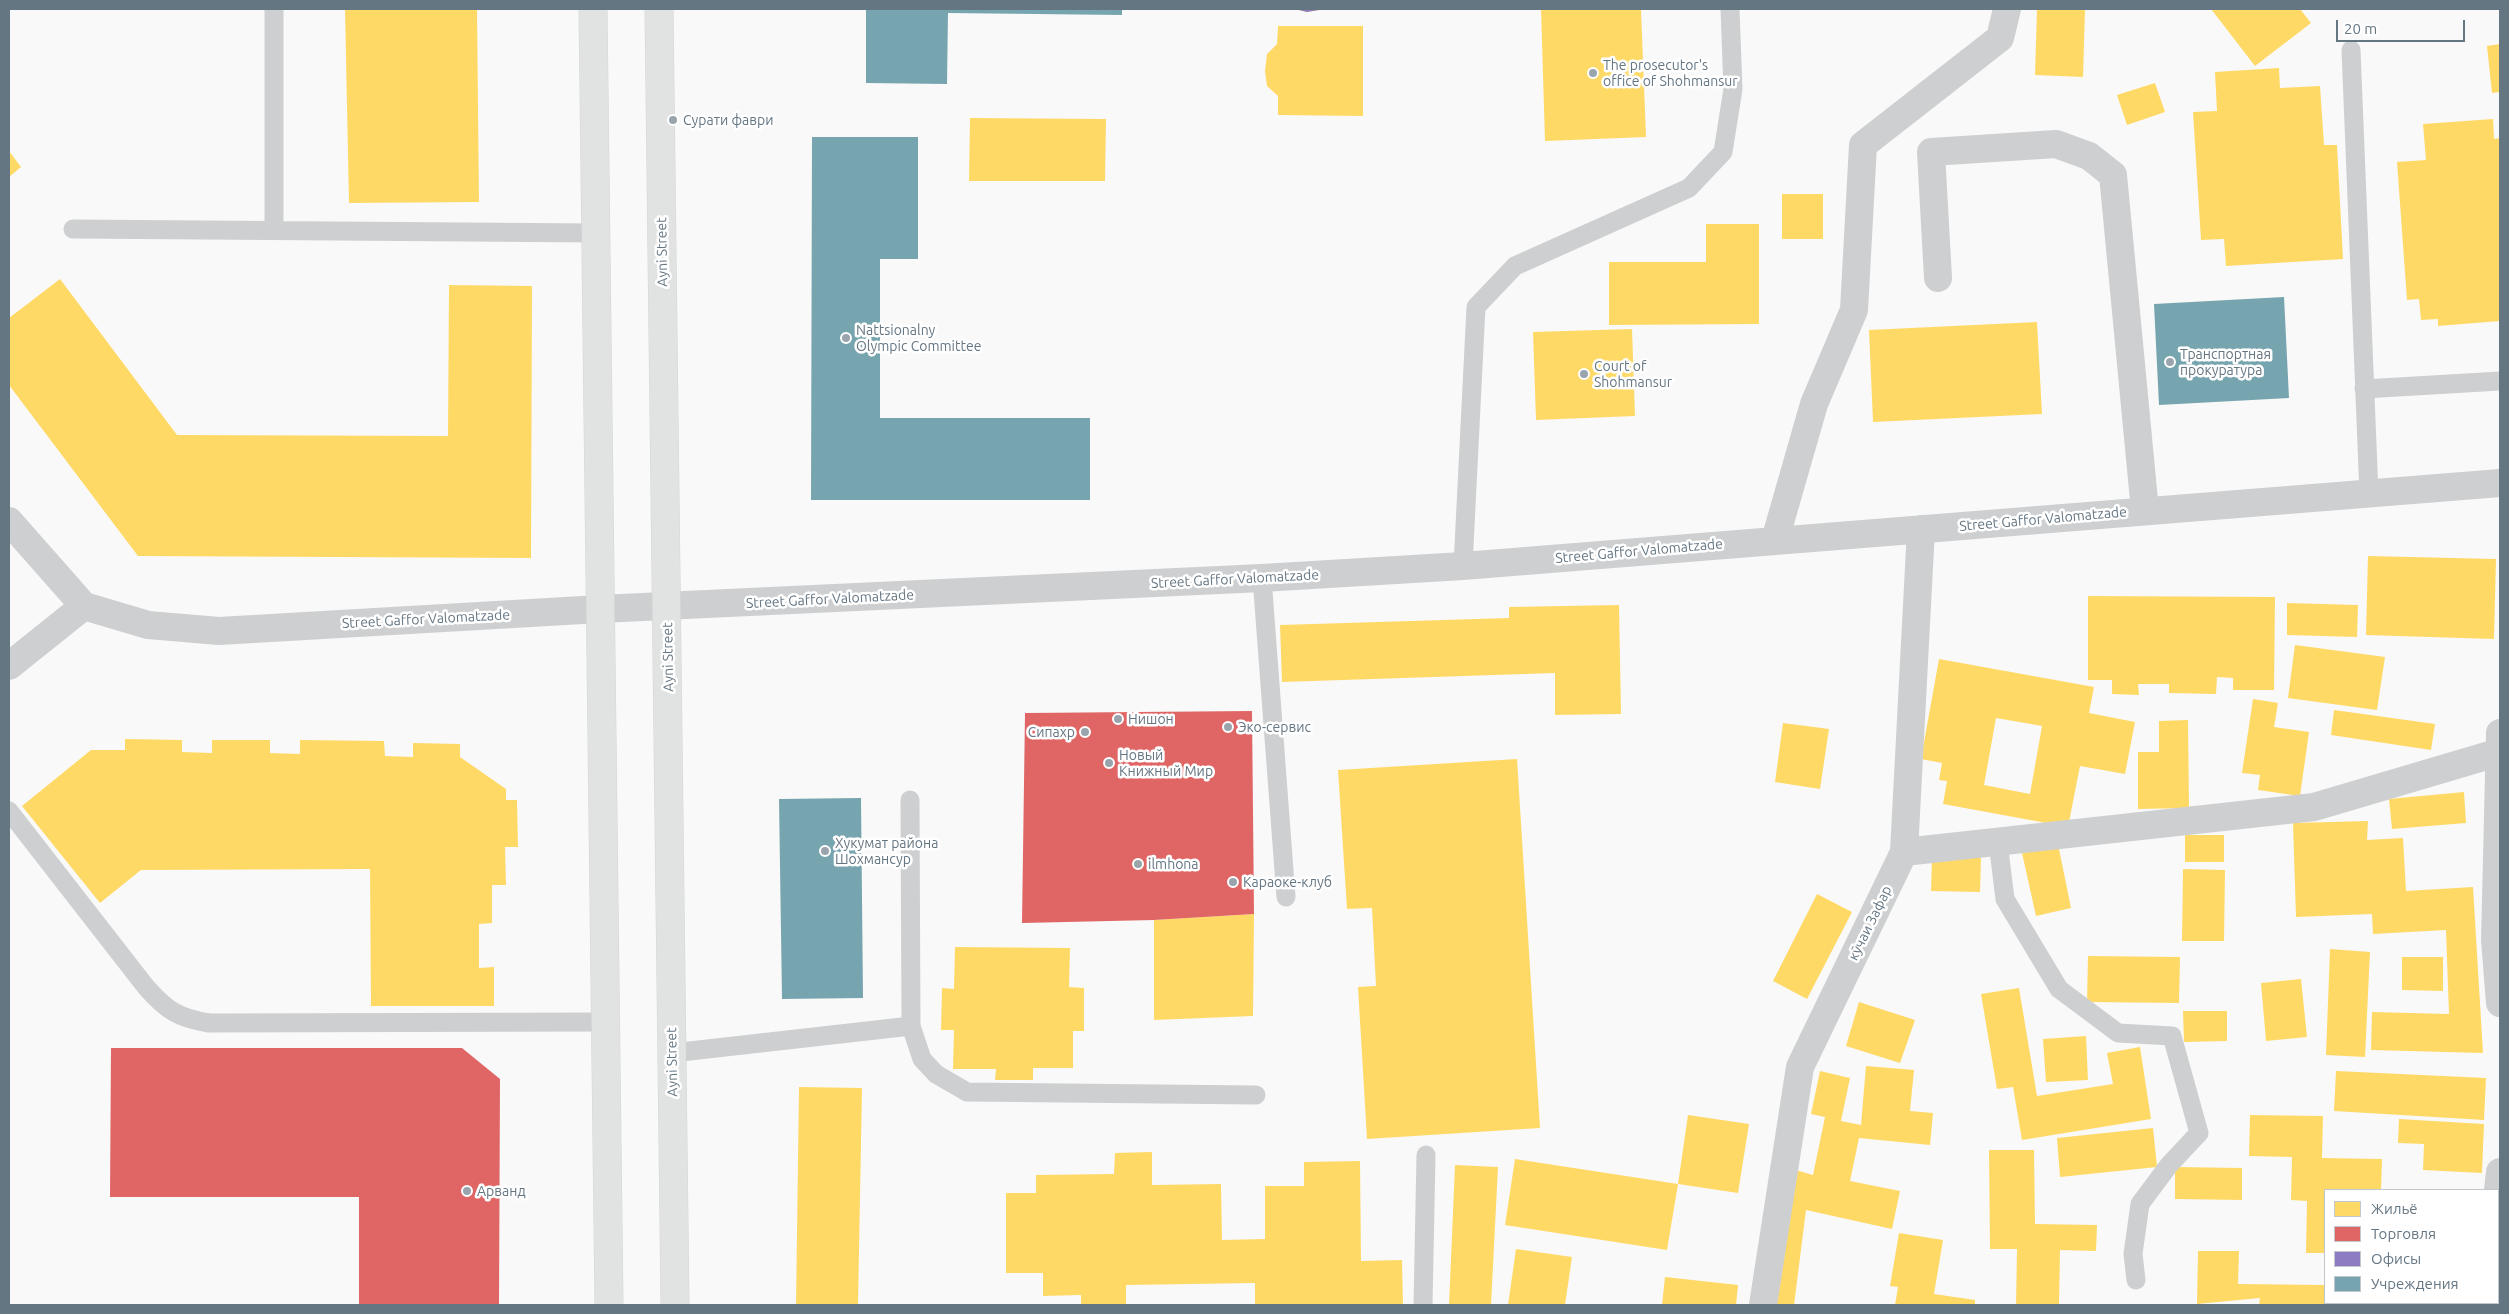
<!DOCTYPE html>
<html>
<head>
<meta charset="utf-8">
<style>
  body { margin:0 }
  #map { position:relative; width:2509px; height:1314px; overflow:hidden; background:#f9f9f9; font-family:Ubuntu,sans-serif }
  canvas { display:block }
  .frame { position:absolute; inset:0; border:10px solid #657683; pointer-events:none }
  .legend { position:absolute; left:2324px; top:1189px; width:175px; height:115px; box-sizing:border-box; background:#fff; border:1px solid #c1c8cd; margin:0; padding:6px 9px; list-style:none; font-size:15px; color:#657683 }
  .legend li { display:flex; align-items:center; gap:10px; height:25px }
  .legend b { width:25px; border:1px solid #c1c8cd }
  .scale { position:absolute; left:2336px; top:20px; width:129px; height:22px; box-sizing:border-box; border:2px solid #657683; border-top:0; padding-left:6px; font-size:15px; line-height:18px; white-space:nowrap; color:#657683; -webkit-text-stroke:4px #fff; paint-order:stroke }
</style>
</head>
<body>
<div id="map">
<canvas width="2509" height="1314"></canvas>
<div class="frame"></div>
<ul class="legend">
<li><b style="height:14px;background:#ffd966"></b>Жильё</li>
<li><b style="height:14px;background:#e06666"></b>Торговля</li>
<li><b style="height:14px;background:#8e7cc3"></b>Офисы</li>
<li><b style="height:14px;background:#76a5af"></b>Учреждения</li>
</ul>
<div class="scale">20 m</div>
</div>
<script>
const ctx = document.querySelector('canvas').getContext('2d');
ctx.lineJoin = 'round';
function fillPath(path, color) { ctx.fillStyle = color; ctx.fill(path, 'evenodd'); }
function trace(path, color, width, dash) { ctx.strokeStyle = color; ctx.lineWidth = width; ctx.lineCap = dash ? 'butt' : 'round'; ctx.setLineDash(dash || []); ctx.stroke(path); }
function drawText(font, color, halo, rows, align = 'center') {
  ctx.font = font + ' Ubuntu,sans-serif'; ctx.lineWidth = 5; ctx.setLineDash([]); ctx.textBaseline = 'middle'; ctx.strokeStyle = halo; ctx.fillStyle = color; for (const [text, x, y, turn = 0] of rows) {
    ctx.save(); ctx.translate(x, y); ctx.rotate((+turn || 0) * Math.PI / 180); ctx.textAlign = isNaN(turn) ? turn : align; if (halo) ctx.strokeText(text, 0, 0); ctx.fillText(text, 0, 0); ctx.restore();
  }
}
fillPath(new Path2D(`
  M345 9H477L479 202 349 203Z
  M1295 9H1319V10L1307 12Z
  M1541 9H1641L1646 137 1545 141Z
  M2037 9H2085L2083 77 2035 75Z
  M2211 9H2300L2311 23 2255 66Z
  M1278 26H1363V116L1278 115V96L1267 86 1265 71 1267 54 1277 44Z
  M2500 44V92L2492 93 2487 46Z
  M2279 68 2280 88 2320 86 2324 145H2337L2343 259 2226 266 2224 239 2201 240 2193 112 2217 111 2215 72Z
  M2155 83 2165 112 2127 125 2117 95Z
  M970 118 1106 119 1105 181H969Z
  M2493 119 2494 139 2500 138V321L2438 326V319L2421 320 2419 299 2407 300 2397 162 2426 160 2423 124Z
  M9 151 21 167 9 177Z
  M1782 194H1823V239H1782Z
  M1706 224H1759V324L1609 325V262H1706Z
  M60 279 177 435 448 436 449 285 532 286 531 558 138 556 9 385V318Z
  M2037 322 2042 414 1873 422 1869 330Z
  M1632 329 1635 416 1536 420 1533 332Z
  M2368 556 2496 559 2494 639 2366 635Z
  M2088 596 2275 597 2274 690H2233V678L2217 677 2216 694 2169 693V684H2138L2139 695 2112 694V680H2088Z
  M2287 603 2358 605 2357 637 2287 635Z
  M1619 605 1621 714 1555 715V673L1282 682 1280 625 1509 618V607Z
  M2295 645 2385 657 2377 710 2288 698Z
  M1939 659 2094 687 2089 713 2135 722 2125 774 2080 766 2068 827 1943 804 1947 781 1939 780 1942 763 1921 759ZM1996 718 2042 726 2030 794 1984 785Z
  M2253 699 2278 703 2274 727 2309 732 2300 796 2258 790 2260 775 2242 773Z
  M2334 710 2435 724 2431 750 2331 735Z
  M2188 720 2189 808 2138 809V752H2159V721Z
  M1783 723 1829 729 1820 789 1775 782Z
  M125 739 182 740V752L212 753V740H270V753L300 754V740L384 741 385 756 413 757V743L460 744V757L506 789V800H517L518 847H505L506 885H492V923L479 924V968L494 967V1006H371L370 869 141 870 100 903 22 806 91 750H125Z
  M1517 759 1540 1128 1367 1139 1358 987 1376 986 1372 908 1347 909 1338 770Z
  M2464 792 2466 823 2392 829 2389 799Z
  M2368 821 2367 840 2403 838 2406 891 2473 887 2483 1053 2371 1050 2372 1012 2449 1014 2446 930 2373 934 2372 914 2296 917 2293 823Z
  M2185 835H2224V862H2185Z
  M2058 844 2071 908 2036 916 2022 853Z
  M1932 858H1981L1980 892 1931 891Z
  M2183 869 2225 870 2224 941H2182Z
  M1817 894 1852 912 1807 999 1773 981Z
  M1254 914 1253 1016 1154 1020V920Z
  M955 947 1070 948 1069 987 1084 988V1031H1073V1068H1033V1080H995L996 1069H953L954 1030H941L942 988 954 989Z
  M2330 949 2370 952 2365 1057 2326 1055Z
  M2088 956 2180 957 2179 1003 2087 1002Z
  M2402 957H2443V991L2402 990Z
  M2301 979 2307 1037 2266 1041 2261 983Z
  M2019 988 2037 1096 2113 1084 2107 1053 2140 1047 2151 1119 2022 1140 2013 1087 1997 1089 1981 994Z
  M1859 1002 1915 1020 1900 1063 1846 1046Z
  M2183 1011H2227V1041L2184 1042Z
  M2086 1036 2088 1080 2046 1082 2043 1039Z
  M1866 1066 1914 1070 1910 1111 1933 1113 1930 1145 1859 1138 1850 1181 1900 1191 1892 1229 1806 1210 1794 1305H1776L1792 1169 1813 1175 1825 1117 1811 1114 1820 1071 1850 1078 1841 1121 1861 1125Z
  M2336 1071 2486 1078 2484 1120 2334 1111Z
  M799 1087 862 1088 858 1305H796Z
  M1688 1115 1749 1124 1738 1193 1678 1184Z
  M2250 1115 2323 1116 2322 1158 2382 1159 2381 1190H2325V1253H2306L2307 1201 2291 1200 2292 1157 2249 1156Z
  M2399 1119 2484 1124 2482 1173 2423 1170 2424 1144 2398 1143Z
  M2153 1128 2157 1167 2060 1177 2057 1138Z
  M1989 1150H2034L2035 1224 2097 1225 2096 1251 2060 1250 2059 1305H2016L2017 1249H1990Z
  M1152 1152V1185L1221 1184 1222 1240 1265 1239V1186H1304V1162L1360 1161 1361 1261 1402 1260 1403 1305H1255V1283L1126 1285V1305H1081V1295L1043 1296V1273H1006V1193H1036V1175L1114 1174 1115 1153Z
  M1515 1159 1678 1184 1667 1250 1505 1225Z
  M1455 1165 1498 1167 1491 1305H1449Z
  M2175 1167 2242 1168V1200L2175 1199Z
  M1899 1233 1943 1240 1934 1294 1975 1300V1305H1895L1898 1287 1890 1286Z
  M1516 1249 1572 1257 1565 1305H1508Z
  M2198 1251H2239L2238 1284 2325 1285V1303H2393V1305H2259L2260 1298 2197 1304Z
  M1665 1277 1738 1285 1736 1305H1662Z
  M2416 1303H2449V1305H2415Z`), '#ffd966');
fillPath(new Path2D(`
  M1252 711 1254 914 1154 920 1022 923 1025 713Z
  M111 1048H462L500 1079 499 1305H359V1197H110Z`), '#e06666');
fillPath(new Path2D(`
  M1295 9H1319V10L1307 12Z`), '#8e7cc3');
fillPath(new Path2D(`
  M866 9H1122V15L948 13 947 84 866 83Z
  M812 137H918V259H880V418H1090V500H811Z
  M2284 297 2289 398 2159 405 2154 304Z
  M861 798 863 998 782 999 779 799Z`), '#76a5af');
const highway = new Path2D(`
  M593 9 609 1305
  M659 9 675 1305`);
trace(highway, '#d5d6d6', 29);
trace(new Path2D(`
  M2351 50 2369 494
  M73 229 596 233
  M274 230V9
  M2364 389 2500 381
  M1463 566 1476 307 1515 266 1689 188 1723 152 1733 89 1730 9
  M1262 578 1286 897
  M9 811 146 987C166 1010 178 1018 209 1023L606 1022
  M1998 842 2005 899 2059 989 2118 1033 2172 1036 2199 1133 2169 1165 2140 1204 2133 1254 2136 1280
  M911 1026 922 1059 936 1074 967 1092 1256 1095
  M672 1053 911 1026 910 800
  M1423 1305 1426 1155`), '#cecfd0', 19);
trace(new Path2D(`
  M1938 278 1931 152 2056 144 2089 156 2113 175 2145 511
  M9 521 84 606 148 625 219 631 600 609 1262 578 1463 566 2500 483
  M1775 540 1814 404 1854 310 1863 145 2000 38 2007 9
  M9 666 84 606
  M2500 733 2495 940 2500 1003
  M1904 852 2314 807 2500 752
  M2498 1190 2500 1172
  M1763 1305 1800 1067 1904 852 1921 529
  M2477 1305 2478 1303`), '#cecfd0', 28);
trace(highway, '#e1e2e2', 28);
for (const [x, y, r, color] of [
  [1593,73,5,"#99a4ac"],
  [673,120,5,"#99a4ac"],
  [846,338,5,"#99a4ac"],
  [2170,362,5,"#99a4ac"],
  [1584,374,5,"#99a4ac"],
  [1118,719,5,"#99a4ac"],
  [1228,727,5,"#99a4ac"],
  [1085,732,5,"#99a4ac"],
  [1109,763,5,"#99a4ac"],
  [825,851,5,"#99a4ac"],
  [1138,864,5,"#99a4ac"],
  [1233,882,5,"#99a4ac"],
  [467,1191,5,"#99a4ac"]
]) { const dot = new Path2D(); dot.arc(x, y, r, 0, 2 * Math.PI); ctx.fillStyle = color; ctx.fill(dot); trace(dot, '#fff', 2); }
drawText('14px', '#657683', '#fff', [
  ["The prosecutor's",1603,65],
  ["office of Shohmansur",1603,81],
  ["Сурати фаври",683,120],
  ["Nattsionalny",856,330],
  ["Olympic Committee",856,346],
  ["Транспортная",2180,354],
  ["прокуратура",2180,370],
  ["Court of",1594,366],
  ["Shohmansur",1594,382],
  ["Нишон",1128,719],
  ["Эко-сервис",1238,727],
  ["Сипахр",1075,732,"right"],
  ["Новый",1119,755],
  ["Книжный Мир",1119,771],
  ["Хукумат района",835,843],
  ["Шохмансур",835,859],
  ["ilmhona",1148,864],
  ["Караоке-клуб",1243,882],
  ["Арванд",477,1191]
], 'left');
drawText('14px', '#657683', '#fff', [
  ["Ayni Street",662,252,-91],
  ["Street Gaffor Valomatzade",2043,519,-5],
  ["Street Gaffor Valomatzade",1639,551,-5],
  ["Street Gaffor Valomatzade",1235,579,-3],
  ["Street Gaffor Valomatzade",830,599,-3],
  ["Street Gaffor Valomatzade",426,619,-3],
  ["Ayni Street",668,657,-91],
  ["кӯчаи Зафар",1870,923,-64],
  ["Ayni Street",672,1062,-91]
]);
</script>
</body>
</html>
